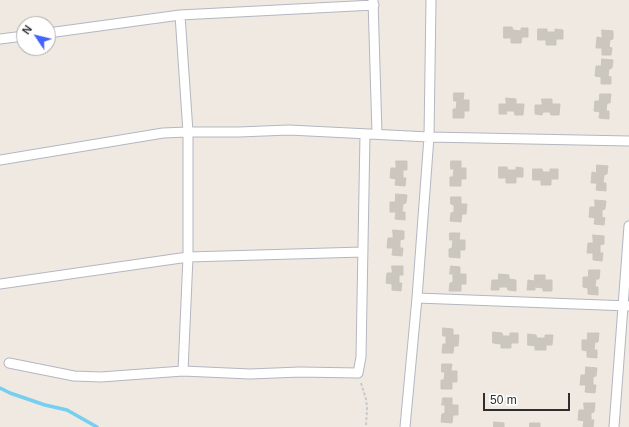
<!DOCTYPE html>
<html>
<head>
<meta charset="utf-8">
<style>
  body { margin:0 }
  #map { position:relative; width:629px; height:427px; overflow:hidden; background:#efe9e1; font-family:Helvetica,sans-serif }
  canvas { display:block }
  .north { position:absolute; left:16px; top:16px; width:40px; height:40px; box-sizing:border-box; background:#fff; border:1px solid #ababab; border-radius:50%; rotate:305deg; font-size:11px; font-weight:700; line-height:16px; text-align:center; color:#2e2e2e }
  .north::after { content:''; display:block; margin:auto; width:14px; height:18px; background:#4264fb; clip-path:polygon(50% 0,100% 100%,50% 72%,0 100%) }
  .scale { position:absolute; left:483px; top:393px; width:87px; height:18px; box-sizing:border-box; border:2px solid #2e2e2e; border-top:0; padding-left:5px; font-size:12px; line-height:14px; white-space:nowrap; color:#2e2e2e; -webkit-text-stroke:3px #fff; paint-order:stroke }
</style>
</head>
<body>
<div id="map">
<canvas width="629" height="427"></canvas>
<div class="north">N</div>
<div class="scale">50 m</div>
</div>
<script>
const ctx = document.querySelector('canvas').getContext('2d');
ctx.lineJoin = 'round';
function trace(path, color, width, dash) { ctx.strokeStyle = color; ctx.lineWidth = width; ctx.lineCap = dash ? 'butt' : 'round'; ctx.setLineDash(dash || []); ctx.stroke(path); }
function fillPath(path, color) { ctx.fillStyle = color; ctx.fill(path, 'evenodd'); }
trace(new Path2D(`
  M0 388 10 393 45 405 67 410 97 427`), '#75cff0', 3.5);
const building = new Path2D(`
  M504 27H512L513 30 521 31V28H528V37H522L521 43H511V38H504Z
  M538 29H547V32H555V29L563 30V39H556V45H546V40H538Z
  M602 30 613 31V39L610 40 609 47 612 48 611 55H602V48H596L597 37 602 38Z
  M602 59 613 60 612 68 609 69 608 76 611 77V84H601V77L595 76 596 66H601Z
  M454 93H464L463 100H469V111H464V118H453V109H456L457 101H454Z
  M600 94H611L610 103H607L606 111H609V119L599 118 600 112 594 111 595 101H599Z
  M506 98 516 99V104H524L523 115H515L514 111H506L507 114H499V104H506Z
  M542 99H552V104H560L559 115H551L550 112H543L542 115 535 114V105H542Z
  M396 161H407V170H403V178H406L405 186 395 185 396 179 390 178 391 168H396Z
  M451 161H461V168H466V179H461V186H450V177H453L454 169H451Z
  M597 165 608 166 607 174 604 175 603 183H606V191L596 190 597 183H591L592 172 596 173Z
  M499 167H507L508 170H516V167L523 168V177H516V183H506V178H499Z
  M533 169H542L543 172H550V169H558V179H551V185H541V180H533Z
  M396 194 407 195 406 203 403 204 402 212H405V220L395 219 396 212H390V202H395Z
  M451 197H461V204H467L466 214H462L461 222 450 221 451 213 454 212V205L451 204Z
  M595 200 606 201 605 209 602 210V217L605 218 604 225 594 224 595 218 589 217 590 207H595Z
  M393 230 404 231V239L400 240V248H403L402 256 392 255 393 248H387L388 238H393Z
  M450 233H460L459 240H465V250H460V258L449 257V249L452 248 453 240H450Z
  M593 235 604 236V244L600 245V253H603L602 261 593 260V253H587L588 243H593Z
  M392 266H403V275H399V283H402L401 291 392 290V284L386 283 387 273H392Z
  M451 266 460 267V274H466V284H461V291H449L450 283 453 282V274H450Z
  M589 270H600L599 279H596L595 287H598V295L588 294V288L583 287V277H588Z
  M499 274 509 275V279L516 280V291L508 290 507 287H499V290H491L492 280H498Z
  M535 275H545V280H552V291H543V288L535 287V290H527L528 280 534 281Z
  M443 328 453 329V335H459L458 346H454L453 353H442L443 344H446V336H443Z
  M493 332 502 333 503 336H510V333H518V343H511V348H501V344L493 343Z
  M588 333H599L598 342H595L594 350H597V358L587 357V351L582 350V340H587Z
  M528 334 536 335 537 338H545V335H553L552 345H546V350H535V346L528 345Z
  M442 364H452L451 371H457V382H452V389H441V380H444L445 372H442Z
  M586 367 597 368 596 376 593 377V385H596L595 393 585 392 586 385H580L581 375H585Z
  M443 398H452V405H458V415H453L452 423 441 422 442 414 445 413V405H442Z
  M584 403H595L594 412 591 413V420H594L593 427H583L584 421 578 420 579 410H584Z
  M494 422 504 423V427H494Z
  M530 423H540V427H530Z`);
fillPath(building, '#cbc7bf');
trace(building, '#cbc5ba', 1);
const minor = new Path2D(`
  M373 0 377 134
  M48 33 180 15
  M0 39 24 36
  M0 160 163 133 188 132H239L289 130 429 137 629 141
  M0 284 188 257 363 252
  M417 298 629 306
  M9 363 74 376 101 377 183 371 250 374 300 372 358 373 361 357 365 134
  M183 371 188 257V132L180 15 374 5
  M405 427 417 298 429 137 431 0
  M614 427 629 226`);
trace(minor, '#b4b7c1', 11);
trace(new Path2D(`
  M361 383 366 399 367 408 366 427`), '#c9c9c9', 2, [3, 2]);
trace(minor, '#fff', 9);
</script>
</body>
</html>
